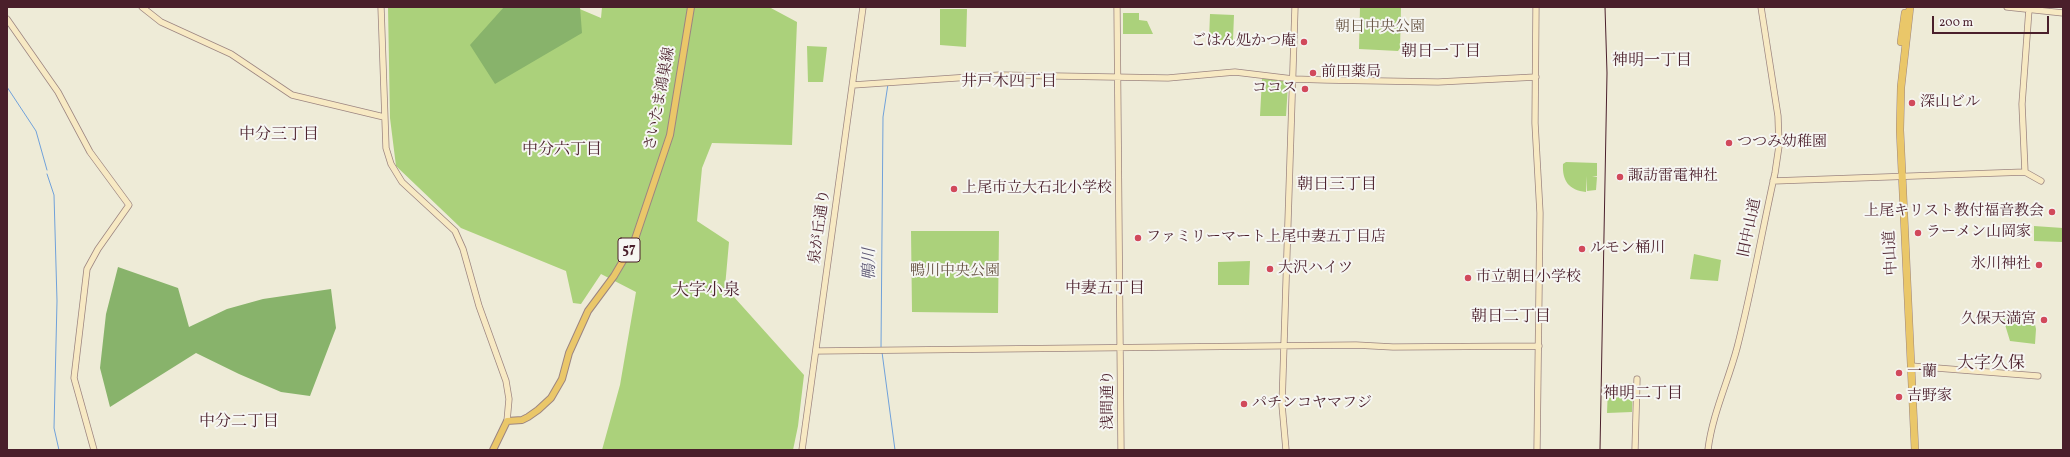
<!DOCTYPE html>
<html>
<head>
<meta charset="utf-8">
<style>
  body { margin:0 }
  #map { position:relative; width:2070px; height:457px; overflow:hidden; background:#eeebd7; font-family:Vollkorn,serif }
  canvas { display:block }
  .frame { position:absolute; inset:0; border:8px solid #4a1f2b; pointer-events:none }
  .scale { position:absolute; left:1932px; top:16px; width:117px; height:18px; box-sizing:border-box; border:2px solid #4a1f2b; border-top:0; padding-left:5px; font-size:12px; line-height:14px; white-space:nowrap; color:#4a1f2b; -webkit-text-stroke:3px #f6f6f2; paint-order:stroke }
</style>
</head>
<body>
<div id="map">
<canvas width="2070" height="457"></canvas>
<div class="frame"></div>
<div class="scale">200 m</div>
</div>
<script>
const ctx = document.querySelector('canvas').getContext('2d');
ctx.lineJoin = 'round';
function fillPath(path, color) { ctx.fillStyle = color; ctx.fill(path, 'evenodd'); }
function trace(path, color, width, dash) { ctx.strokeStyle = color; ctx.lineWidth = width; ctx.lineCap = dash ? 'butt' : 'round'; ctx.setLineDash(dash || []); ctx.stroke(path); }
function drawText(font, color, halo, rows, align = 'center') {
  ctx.font = font + ' Vollkorn,"Noto Serif JP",serif'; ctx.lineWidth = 4; ctx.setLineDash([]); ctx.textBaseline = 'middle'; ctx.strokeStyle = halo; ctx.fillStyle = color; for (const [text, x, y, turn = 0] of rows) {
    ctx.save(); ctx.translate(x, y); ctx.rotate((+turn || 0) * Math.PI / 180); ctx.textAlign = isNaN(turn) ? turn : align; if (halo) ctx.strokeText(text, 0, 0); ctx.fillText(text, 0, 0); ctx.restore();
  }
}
fillPath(new Path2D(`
  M388 7H575L601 18 602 7H769L797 22 792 145 712 143 702 168 697 221 729 242 725 287 804 375 798 426 793 450H602L620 385 636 292 601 274 581 304 573 303 566 271 461 228 396 166 390 118Z
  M1360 7H1401L1400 48 1398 51 1359 49Z
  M940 9H967L966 47 940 45Z
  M1123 13H1139V20L1147 21 1153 34H1123Z
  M1210 14 1234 15 1233 40H1209Z
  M807 46 827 47 823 82H808Z
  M1264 78 1285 81 1288 85 1286 116H1260L1262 79Z
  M1566 162 1597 163V176H1592L1597 177 1596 190 1587 191V176L1586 192C1569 190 1562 181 1563 164Z
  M2034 226 2063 228V242L2034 241Z
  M911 231H999L998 313 912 312Z
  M1694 254 1721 260 1718 281 1690 279Z
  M1250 261 1249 285H1218V262Z
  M2032 312 2036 329 2035 344 2010 341 2003 318Z
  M1633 383 1632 412 1607 413 1608 387Z`), '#abd17b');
fillPath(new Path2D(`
  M504 7H580L582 33 495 84 470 45Z
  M118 267 178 288 189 327 227 309 263 299 331 289 336 328 310 396 281 392 239 374 196 353 110 407 100 368 106 314Z`), '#88b36b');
trace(new Path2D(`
  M7 87 36 131 47 170
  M47 174 54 195 57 301 54 428 59 450
  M881 349 883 117 888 84
  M882 352 895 450`), '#70a1da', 1);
const secondary = new Path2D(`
  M142 7 161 22 231 54 292 95 384 117
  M381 7 386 148 391 164 402 182 455 231 463 249 479 306 506 381 509 399 507 421
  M1117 7 1121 450
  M1536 7 1535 123 1540 213 1537 450
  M2007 7 2063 13
  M7 19 58 92 90 152 129 205 98 249 87 269 74 378 94 450
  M853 85 1000 75 1168 78 1235 72 1293 79 1326 80 1438 82 1536 77
  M2025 172 2022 104 2029 9
  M1773 181 2025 172 2041 181
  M816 351 1356 345 1393 347 1539 346
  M1911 366 2038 376
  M802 450 863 7
  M1286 450 1282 405 1295 7
  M1635 450 1637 379
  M1708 450C1712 415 1728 382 1737 348 1752 290 1762 231 1775 173L1779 146 1778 116 1761 7`);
const primary = new Path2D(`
  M493 450 507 421 522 420 528 417 538 410 551 398 562 379 569 353 588 311 614 276 634 242 670 135 691 7`);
const highway = new Path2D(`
  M1910 7 1901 87 1900 130 1915 450
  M1901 42 1905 13`);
trace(secondary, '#9c8581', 7);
trace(primary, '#9c8581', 8);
trace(highway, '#9c8581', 8);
trace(secondary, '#f7e9c3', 5.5);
trace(primary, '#eac769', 6);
trace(highway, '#eac769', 7);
trace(new Path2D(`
  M1600 450 1607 73 1605 7`), '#4a1f2b', 1);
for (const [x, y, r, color] of [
  [1304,42,4,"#d1495b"],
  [1313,73,4,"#d1495b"],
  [1305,89,4,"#d1495b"],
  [1912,103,4,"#d1495b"],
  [1729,143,4,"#d1495b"],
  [1620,177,4,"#d1495b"],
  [954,189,4,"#d1495b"],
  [2052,212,4,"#d1495b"],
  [1918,233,4,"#d1495b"],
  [1138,238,4,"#d1495b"],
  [1582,249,4,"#d1495b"],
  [2039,265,4,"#d1495b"],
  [1270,269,4,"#d1495b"],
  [1468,278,4,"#d1495b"],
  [2044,320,4,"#d1495b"],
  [1899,373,4,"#d1495b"],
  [1899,397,4,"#d1495b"],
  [1244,404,4,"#d1495b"]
]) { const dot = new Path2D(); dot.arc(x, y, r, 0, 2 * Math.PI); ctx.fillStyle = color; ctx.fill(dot); trace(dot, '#f6f6f2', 1.5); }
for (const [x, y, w] of [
  [629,250,22]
]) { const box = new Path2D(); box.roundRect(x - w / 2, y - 12, w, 24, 3); ctx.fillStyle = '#f6f6f2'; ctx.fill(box); trace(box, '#4a1f2b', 1); }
drawText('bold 14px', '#4a1f2b', null, [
  ["57",629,250]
]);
drawText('15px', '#675443', '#f6f6f2', [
  ["朝日中央公園",1380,28],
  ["鴨川中央公園",955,272]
]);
drawText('15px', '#4a1f2b', '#f6f6f2', [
  ["ごはん処かつ庵",1296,42,"right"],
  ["前田薬局",1321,73],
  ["ココス",1297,89,"right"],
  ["深山ビル",1920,103],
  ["つつみ幼稚園",1737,143],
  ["諏訪雷電神社",1628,177],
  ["上尾市立大石北小学校",962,189],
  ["上尾キリスト教付福音教会",2044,212,"right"],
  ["ラーメン山岡家",1926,233],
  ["ファミリーマート上尾中妻五丁目店",1146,238],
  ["ルモン桶川",1590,249],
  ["氷川神社",2031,265,"right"],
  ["大沢ハイツ",1278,269],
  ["市立朝日小学校",1476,278],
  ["久保天満宮",2036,320,"right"],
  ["一蘭",1907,373],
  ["吉野家",1907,397],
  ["パチンコヤマフジ",1252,404]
], 'left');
drawText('15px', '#4a1f2b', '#f6f6f2', [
  ["さいたま鴻巣線",661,99,-79],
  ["泉が丘通り",821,227,-82],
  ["旧中山道",1751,228,-78],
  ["中山道",1892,253,-93],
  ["浅間通り",1109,400,-90]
]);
drawText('16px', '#4a1f2b', '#f6f6f2', [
  ["朝日一丁目",1441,53],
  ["神明一丁目",1652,62],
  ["井戸木四丁目",1009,83],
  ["中分三丁目",279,136],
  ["中分六丁目",562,151],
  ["朝日三丁目",1337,186],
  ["中妻五丁目",1105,290],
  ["朝日二丁目",1511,318],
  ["神明二丁目",1643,395],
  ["中分二丁目",239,423]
]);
drawText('italic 16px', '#595371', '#f6f6f2', [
  ["鴨川",871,264,-90]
]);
drawText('17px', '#4a1f2b', '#f6f6f2', [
  ["大字小泉",706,292],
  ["大字久保",1991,365]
]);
</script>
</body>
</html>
